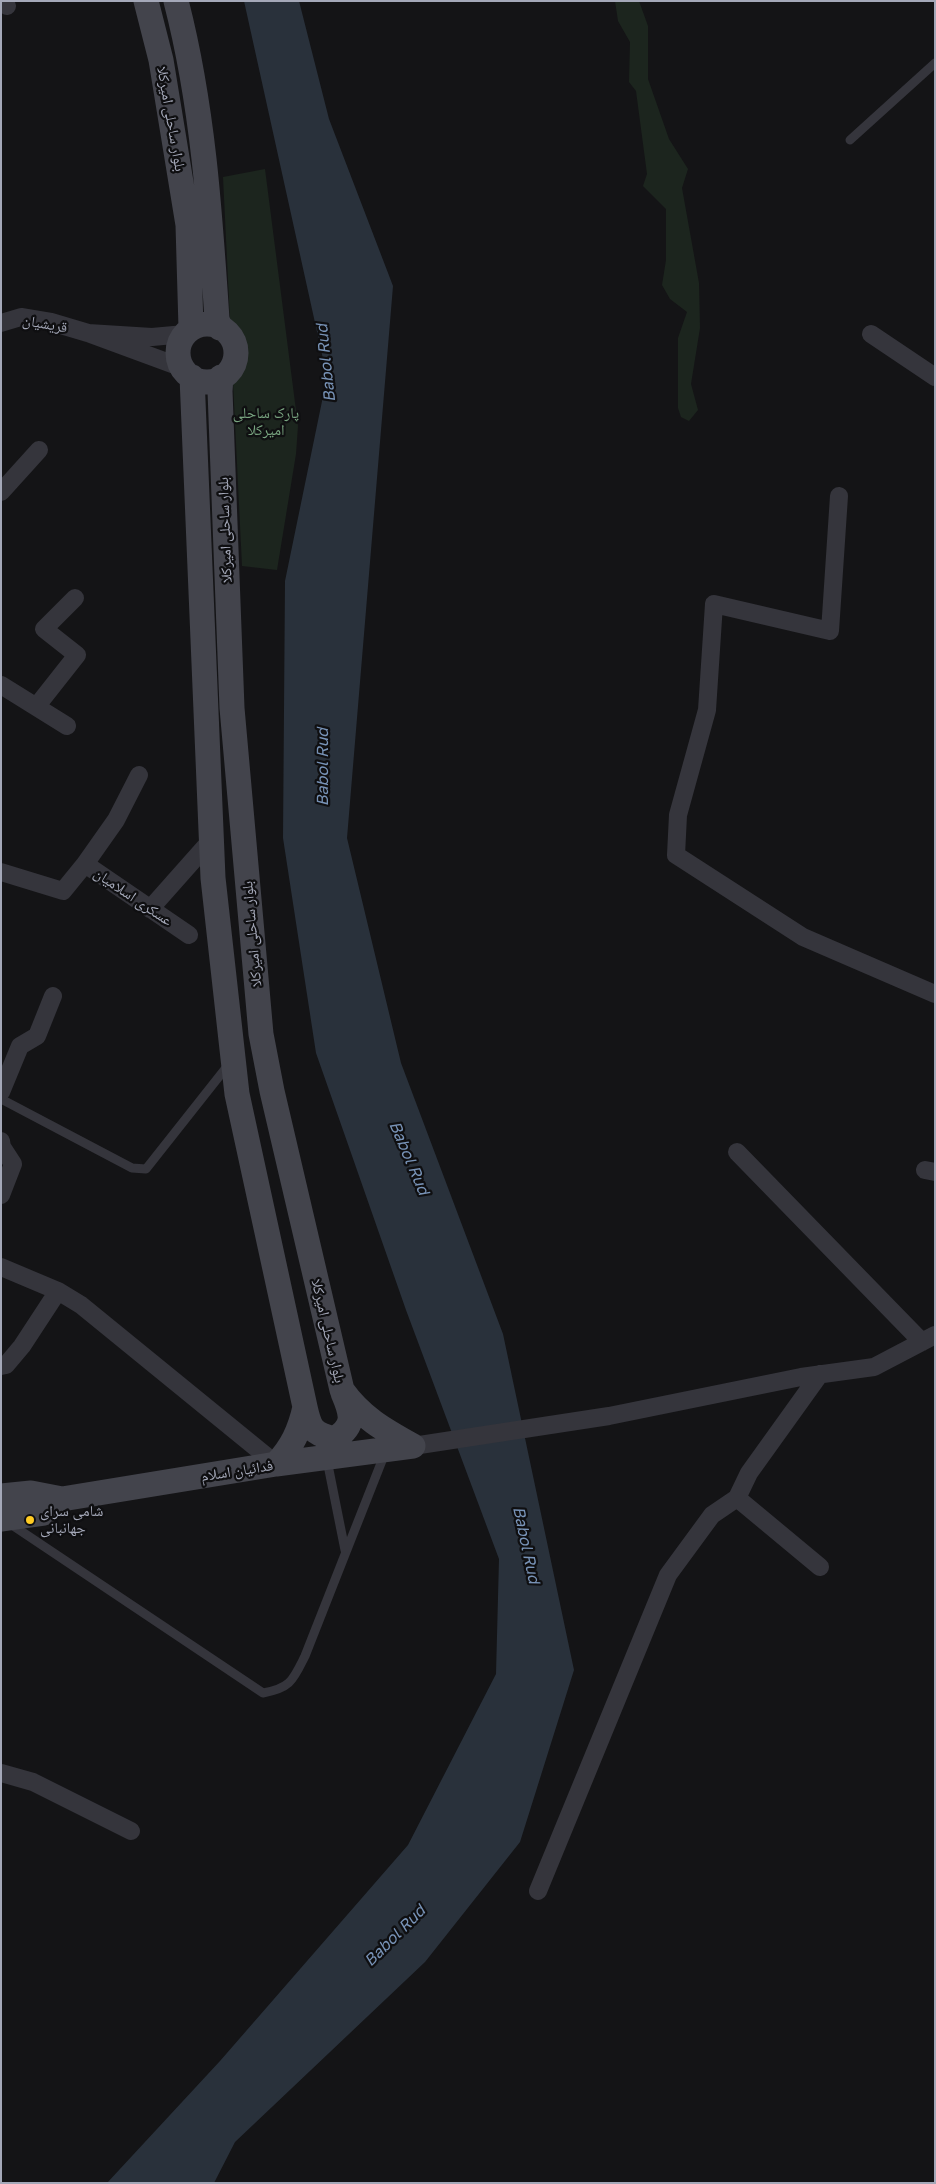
<!DOCTYPE html>
<html>
<head>
<meta charset="utf-8">
<style>
  body { margin:0 }
  #map { position:relative; width:936px; height:2184px; overflow:hidden; background:#141416; font-family:"Golos Text",sans-serif }
  canvas { display:block }
  .frame { position:absolute; inset:0; border:2px solid #a4a8b8; pointer-events:none }
</style>
</head>
<body>
<div id="map">
<canvas width="936" height="2184"></canvas>
<div class="frame"></div>
</div>
<script>
const ctx = document.querySelector('canvas').getContext('2d');
ctx.lineJoin = 'round';
function fillPath(path, color) { ctx.fillStyle = color; ctx.fill(path, 'evenodd'); }
function trace(path, color, width, dash) { ctx.strokeStyle = color; ctx.lineWidth = width; ctx.lineCap = dash ? 'butt' : 'round'; ctx.setLineDash(dash || []); ctx.stroke(path); }
function drawText(font, color, halo, rows, align = 'center') {
  ctx.font = font + ' "Golos Text","Noto Naskh Arabic",sans-serif'; ctx.lineWidth = 4.5; ctx.setLineDash([]); ctx.textBaseline = 'middle'; ctx.strokeStyle = halo; ctx.fillStyle = color; for (const [text, x, y, turn = 0] of rows) {
    ctx.save(); ctx.translate(x, y); ctx.rotate((+turn || 0) * Math.PI / 180); ctx.textAlign = isNaN(turn) ? turn : align; if (halo) ctx.strokeText(text, 0, 0); ctx.fillText(text, 0, 0); ctx.restore();
  }
}
fillPath(new Path2D(`
  M615 1H639L648 26V79L669 139 688 169 682 188 699 283 700 328 691 384 698 410 689 421 681 417 678 408V338L687 312 670 299 662 285 666 260V209L643 186 647 174 636 91 629 82 630 42 618 21Z
  M265 169 298 426 296 454 277 570 242 566 223 177Z`), '#1c251e');
fillPath(new Path2D(`
  M244 1H299L329 119 393 286 347 838 401 1063 503 1334 574 1670 520 1842 425 1962 235 2142 214 2183H107L220 2061 408 1845 496 1674 499 1559 406 1310 316 1053 283 838 285 581 327 377Z`), '#29313b');
trace(new Path2D(`
  M850 140 935 63
  M1 1099 132 1168 146 1169 229 1064
  M327 1460 345 1550
  M9 1523 263 1693C291 1688 293 1680 305 1656L385 1453`), '#35353c', 9);
trace(new Path2D(`
  M1 1 7 6
  M1 323 21 317 51 322 88 333
  M871 334 935 377
  M183 368 88 333 152 337 185 334
  M1 492 39 450
  M839 496 830 631 714 604 707 710 678 815 676 855 803 937 935 994
  M1 685 67 726
  M36 707 77 655 44 629 75 598
  M85 864 116 820 139 775
  M1 872 63 891 85 864 189 935
  M150 909 205 847
  M1 1092 20 1046 37 1036 53 996
  M1 1141 2 1147 13 1164 1 1195
  M737 1152 922 1342
  M925 1170 935 1172
  M1 1267 58 1291 81 1305 276 1464
  M1 1366 6 1365 22 1346 58 1291
  M413 1446 609 1416 801 1377 874 1367 935 1335
  M737 1498 820 1567
  M1 1773 33 1782 131 1831
  M538 1891 668 1575 712 1515 737 1498 749 1473 820 1374`), '#35353c', 18);
trace(new Path2D(`
  M146 1 161 60 188 225 191 328
  M176 1C203 105 210 212 217 319L220 328
  M178 353a29 29 0 1 1 58 0a29 29 0 1 1-58 0Z
  M192 377 213 878 237 1094 305 1407C300 1430 292 1447 276 1464
  M221 377 220 391 232 708 261 1034 272 1091 342 1390C361 1417 384 1430 413 1446
  M305 1407C310 1429 312 1433 334 1439 356 1426 352 1414 343 1393
  M1 1496 31 1493 62 1499 276 1464 413 1446
  M1 1519 44 1513 62 1499`), '#43444c', 25);
for (const [x, y, r, color] of [
  [30,1520,5,"#ffcb23"]
]) { const dot = new Path2D(); dot.arc(x, y, r, 0, 2 * Math.PI); ctx.fillStyle = color; ctx.fill(dot); trace(dot, '#0f0f11', 2); }
drawText('15px', '#a4a8b8', '#0f0f11', [
  ["بلوار ساحلی امیرکلا",171,119,80],
  ["قریشیان",45,324,10],
  ["بلوار ساحلی امیرکلا",225,530,-92],
  ["عسکری اسلامیان",133,897,34],
  ["بلوار ساحلی امیرکلا",252,934,-95],
  ["بلوار ساحلی امیرکلا",328,1331,77],
  ["فدائیان اسلام",237,1471,-9]
]);
drawText('15px', '#79a580', '#0f0f11', [
  ["پارک ساحلی",266,413],
  ["امیرکلا",266,430]
]);
drawText('15px', '#a4a8b8', '#0f0f11', [
  ["شامی سرای",40,1511],
  ["جهانبانی",40,1528]
], 'left');
drawText('italic 16px', '#7893b7', '#0f0f11', [
  ["Babol Rud",326,363,-96],
  ["Babol Rud",323,767,-90],
  ["Babol Rud",409,1158,67],
  ["Babol Rud",526,1545,78],
  ["Babol Rud",395,1936,-45]
]);
</script>
</body>
</html>
